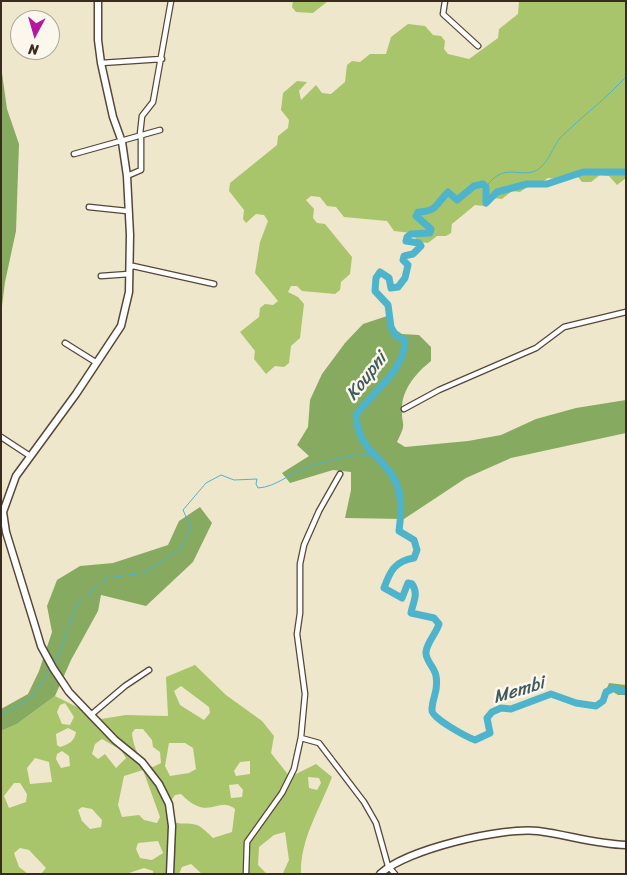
<!DOCTYPE html>
<html>
<head>
<meta charset="utf-8">
<style>
  body { margin:0 }
  #map { position:relative; width:627px; height:875px; overflow:hidden; background:#efe7cc; font-family:Sriracha,sans-serif }
  canvas { display:block }
  .frame { position:absolute; inset:0; border:2px solid #3b2a1e; pointer-events:none }
  .north { position:absolute; left:10px; top:10px; width:50px; height:50px; box-sizing:border-box; background:#fbf7ec; border:1px solid #aea59a; border-radius:50%; rotate:186deg; font-size:14px; font-weight:700; line-height:20px; text-align:center; color:#3b2a1e }
  .north::after { content:''; display:block; margin:auto; width:18px; height:22px; background:#b5179e; clip-path:polygon(50% 0,100% 100%,50% 72%,0 100%) }
</style>
</head>
<body>
<div id="map">
<canvas width="627" height="875"></canvas>
<div class="frame"></div>
<div class="north">N</div>
</div>
<script>
const ctx = document.querySelector('canvas').getContext('2d');
ctx.lineJoin = 'round';
function fillPath(path, color) { ctx.fillStyle = color; ctx.fill(path, 'evenodd'); }
function trace(path, color, width, dash) { ctx.strokeStyle = color; ctx.lineWidth = width; ctx.lineCap = dash ? 'butt' : 'round'; ctx.setLineDash(dash || []); ctx.stroke(path); }
function drawText(font, color, halo, rows, align = 'center') {
  ctx.font = font + ' Sriracha,sans-serif'; ctx.lineWidth = 5; ctx.setLineDash([]); ctx.textBaseline = 'middle'; ctx.strokeStyle = halo; ctx.fillStyle = color; for (const [text, x, y, turn = 0] of rows) {
    ctx.save(); ctx.translate(x, y); ctx.rotate((+turn || 0) * Math.PI / 180); ctx.textAlign = isNaN(turn) ? turn : align; if (halo) ctx.strokeText(text, 0, 0); ctx.fillText(text, 0, 0); ctx.restore();
  }
}
fillPath(new Path2D(`
  M293 1H328L313 13 296 12 292 7Z
  M519 1H626V178L617 185 609 176 600 175 591 182H582L574 172 565 180 548 178 538 185H530L520 192 512 191 502 199 493 198 484 206 475 205 452 224 451 233 446 236H437L428 243 419 242 411 233 394 231 387 221 344 217 336 207 327 206 320 197 311 196 306 200 314 209 313 218 317 223 325 224 352 257 350 274 341 282 340 290 335 294 302 291 297 286H291L288 292 298 297 304 304 300 338 291 346 289 363 284 367 275 366 266 374 254 359 255 351 240 332 259 317 260 308 265 304 273 305 278 301 255 273 260 242 268 221 264 215 256 214 246 223 243 219 244 210 229 191 230 183 277 145 278 136 288 128 289 120 281 110 283 93 297 81 307 82 299 91 301 100 316 85 322 93 331 94 345 82 347 65 352 61 360 62 370 54H386L391 37 408 24 425 26 433 35 441 36 445 41 444 49 448 54 469 59 498 38 499 29 518 14Z
  M195 665 226 695 262 721 274 736 271 753 290 777 316 764 332 777C320 809 300 839 301 874H279L283 873 289 860 285 832 274 835 259 847 258 865 267 874H202L191 864 182 867 179 874H153V871L144 868 126 874H41L46 868 29 850 20 848 14 853 19 867 28 874H1V731L17 724 55 696 101 719 126 715 168 716 166 677ZM181 686 209 707 210 713 204 720 180 705 174 691ZM65 703 74 717 70 725 62 724 57 712 60 705ZM68 728 76 732C74 742 69 744 60 747L57 745 56 734ZM135 729H143L152 740 153 747 160 752 161 763 153 767C140 764 133 746 132 733ZM102 739 121 750 126 758 116 768 105 754 98 759 92 754 95 744ZM169 743H185L193 748 196 769 189 773 170 776 165 766ZM62 751 69 756 70 766 61 768 56 759 57 754ZM35 758 49 762 52 782 30 784 27 768ZM250 761V774L236 776 234 771 240 762ZM143 770 160 817 157 823 144 820 139 815 122 817 118 805 124 776ZM308 777 319 778 321 783 317 790 309 788ZM14 783H20L27 794 26 802 9 808 4 796ZM238 784 243 790 242 797 231 798 229 785ZM181 794C209 823 218 795 235 809L232 832 213 838C209 834 202 827 197 825 179 820 174 832 169 804L175 795ZM82 807 92 809 102 820 101 827 90 829 82 821 78 810ZM158 841 163 853 152 860 140 858 136 849 138 843Z`), '#a9c56b');
fillPath(new Path2D(`
  M1 66 7 109 19 144 16 231 5 282 1 314Z
  M390 315V326L402 334 419 335 431 347V361C417 372 402 389 402 408 401 428 408 420 397 442L405 447 468 441 501 435 536 419 576 408 626 400V433L511 458 466 478 404 519 345 518 351 490V472L333 470 290 483 282 473 309 456 297 445 308 427 310 400 322 374 345 343 363 324Z
  M200 507 212 523 193 562 146 606 101 595 98 611 71 660 55 696 17 724 1 731V709L28 694 39 671 52 632 47 606 57 580 80 566 113 563 168 545 179 521Z
  M609 683 626 685V695H618L607 688Z`), '#86aa5f');
trace(new Path2D(`
  M486 187C506 158 524 183 541 167 549 160 553 147 560 138 581 117 606 99 626 77
  M53 663 59 654 77 604 107 578 144 573 180 549 191 528 183 510 206 483 221 475 234 480 257 479 256 484 258 488C276 487 290 473 308 467 328 460 351 455 373 454
  M1 716 31 698 50 669`), '#4db4cc', 1);
trace(new Path2D(`
  M626 172H583L547 184H527L497 192 486 203V187L483 184 474 186 457 200 448 192C436 204 437 212 418 212L416 216 431 229 430 233 411 234 407 237 406 241 419 243 421 246 413 254 404 256 403 260 408 265 405 278 398 287 391 288 389 278 380 272 376 278 375 291 388 305 391 327 396 336 405 340C404 372 373 391 356 415 358 454 389 458 398 488 402 501 401 517 399 531L414 540 417 550 414 558C395 561 390 571 384 588L402 598 408 583 412 584C419 594 413 602 411 613L434 618 439 624C436 634 427 642 426 652 425 660 435 668 436 676 439 692 432 697 432 710 431 718 467 737 475 740L490 733 487 718 492 712 501 708 511 709 551 694 576 703 596 706 603 701 606 692 614 688 626 692`), '#4db4cc', 7);
const street = new Path2D(`
  M445 1 443 14 478 46
  M101 63 162 59
  M140 134 142 116 153 102 171 1
  M74 154 160 130
  M127 176 141 170V136
  M89 207 127 211
  M130 268 133 266 214 284
  M101 276 129 274
  M65 343 97 363
  M404 409 439 390 536 348 564 327 626 312
  M1 437 30 456
  M92 714 125 686 149 670
  M301 738 319 743 364 802 376 823 388 866 395 874
  M246 874 247 842 282 793 294 769 301 737 305 694 297 634 300 613V564L304 545 319 511 340 474`);
const secondary = new Path2D(`
  M98 1V40L101 63 113 117 122 142 127 176 130 235 129 292 121 326 76 394 16 476 3 512 6 532 35 626 41 646 53 668 69 692 115 740 142 762 159 784 169 804 172 826 170 874
  M380 874C407 849 502 827 538 831 568 835 596 844 626 845`);
trace(street, '#564638', 7);
trace(secondary, '#564638', 9);
trace(street, '#fff', 4.5);
trace(secondary, '#fff', 6);
drawText('italic 18px', '#415a5b', '#fbf7ec', [
  ["Koupni",367,377,-52],
  ["Membi",519,691,-17]
]);
</script>
</body>
</html>
